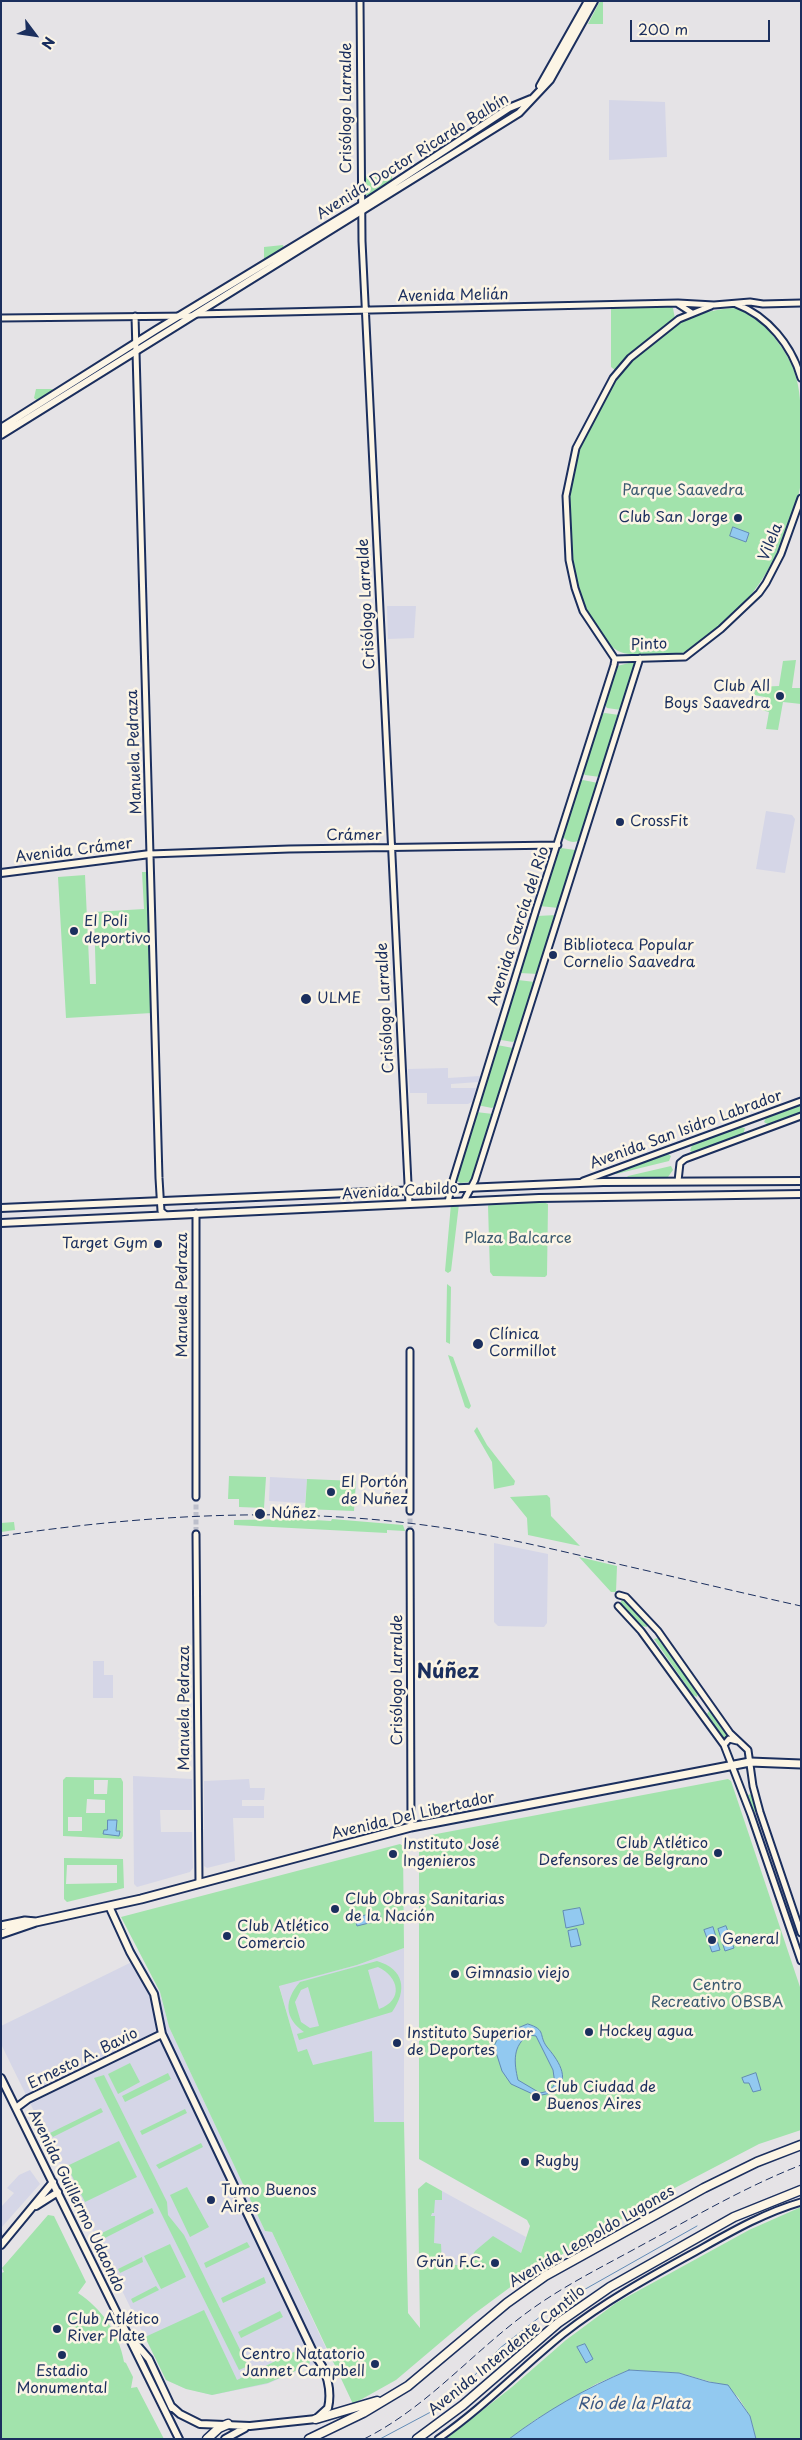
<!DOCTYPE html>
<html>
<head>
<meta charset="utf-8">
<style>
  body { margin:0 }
  #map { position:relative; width:802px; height:2440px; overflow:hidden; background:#e5e3e6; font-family:"Playpen Sans",sans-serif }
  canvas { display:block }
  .frame { position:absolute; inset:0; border:2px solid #1b2f5e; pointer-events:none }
  .north { position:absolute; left:10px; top:10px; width:50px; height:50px; -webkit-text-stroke:4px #fcf5e5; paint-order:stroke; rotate:121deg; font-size:14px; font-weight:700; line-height:20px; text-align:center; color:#1b2f5e }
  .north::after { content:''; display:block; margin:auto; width:18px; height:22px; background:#1b2f5e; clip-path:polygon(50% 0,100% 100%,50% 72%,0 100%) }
  .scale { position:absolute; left:630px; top:20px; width:140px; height:22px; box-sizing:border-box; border:2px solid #1b2f5e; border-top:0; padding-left:6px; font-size:15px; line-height:18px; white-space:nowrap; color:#1b2f5e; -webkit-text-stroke:4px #fcf5e5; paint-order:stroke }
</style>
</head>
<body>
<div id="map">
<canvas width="802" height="2440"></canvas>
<div class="frame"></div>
<div class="north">N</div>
<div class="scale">200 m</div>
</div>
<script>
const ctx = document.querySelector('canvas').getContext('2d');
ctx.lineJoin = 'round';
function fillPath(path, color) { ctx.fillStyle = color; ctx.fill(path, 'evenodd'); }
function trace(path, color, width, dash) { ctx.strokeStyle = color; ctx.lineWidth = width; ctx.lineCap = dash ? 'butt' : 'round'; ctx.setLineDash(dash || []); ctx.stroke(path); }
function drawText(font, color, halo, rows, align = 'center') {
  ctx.font = font + ' "Playpen Sans",sans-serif'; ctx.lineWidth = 5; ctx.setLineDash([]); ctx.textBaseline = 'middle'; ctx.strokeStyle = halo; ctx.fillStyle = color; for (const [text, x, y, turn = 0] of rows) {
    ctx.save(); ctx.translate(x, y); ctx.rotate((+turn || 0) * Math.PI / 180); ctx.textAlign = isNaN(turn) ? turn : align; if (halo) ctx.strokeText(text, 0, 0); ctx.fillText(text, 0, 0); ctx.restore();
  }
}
fillPath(new Path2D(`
  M609 100 665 102 667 157 609 160Z
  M387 606H416L414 638 388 639Z
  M766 811 792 815 795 819 785 873 756 869Z
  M448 1068V1078L480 1076 478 1082 451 1084V1088H476L472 1102 468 1104H427V1093H410L408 1069Z
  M270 1477 307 1479 305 1503 269 1501Z
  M494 1543 548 1554 547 1623 544 1627 498 1626 494 1622Z
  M93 1661H104V1675H113V1698H93Z
  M133 1776 192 1779V1810H160L161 1832H192L193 1868 190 1872 137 1887 134 1884Z
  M249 1779 250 1788H265L264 1800H242V1806H264V1818H233L235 1861 207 1868 204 1866V1781Z
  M404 1948V2122L374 2123 298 2053 279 1985 357 1965Z
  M140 1958 160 1993 169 2027 265 2231 272 2232 330 2357 267 2384 212 2395 184 2388 166 2380 1 2044V2026Z
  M30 2170 40 2184 1 2228V2207L14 2193 7 2188 19 2175Z
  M442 2191 526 2237 521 2253 475 2251 467 2264 463 2262 457 2265H441V2244H434L431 2213H434V2200H442Z`), '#d5d6e7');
fillPath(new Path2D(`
  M600 1H603V24H588Z
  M392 175V180L368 196 364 194 363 176Z
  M283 245 284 248 267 260 264 259V247Z
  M670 306 673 308 675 319 649 338 615 370 611 367V309Z
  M736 308C751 312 759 320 769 331 800 367 801 389 801 434 801 449 802 465 801 480 799 503 788 530 778 550 764 582 743 608 716 630 705 639 692 652 677 654 667 656 655 655 645 655 636 654 626 655 618 651 602 642 586 610 580 593 572 568 566 534 568 507 575 420 641 311 736 308Z
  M36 389H52L53 390 38 401 34 398Z
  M796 660 792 688H801V704L783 702 778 730 766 729 769 712 762 710 765 697 754 695 756 687 779 686 783 661Z
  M633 662 636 665 621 710 607 708 605 705 617 666Z
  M605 713 619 715 620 717 600 777 585 775 583 773 602 714Z
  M583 780 598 783 581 839C575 844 567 842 563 837L580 781Z
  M561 848 575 850 576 853 559 908 539 906 558 851Z
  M142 872H147L152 1013 66 1018 58 877 85 875 90 984H96L94 912 144 909Z
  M557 915 538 974 520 973 537 916Z
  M518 980 535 982 517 1038 513 1042 501 1040 499 1037Z
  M497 1045 513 1048 496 1105 492 1108 477 1105Z
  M801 1104V1113L769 1125 764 1122 767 1116Z
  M476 1112 493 1114 473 1179 471 1182 460 1183 455 1179Z
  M739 1127 745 1128 743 1135 694 1153 690 1151 692 1145Z
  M667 1153 671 1156 669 1161 616 1174V1172Z
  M671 1166 673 1170 668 1177 625 1179 628 1176Z
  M541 1201 548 1204 547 1275 545 1277 493 1276 490 1272 488 1206 491 1202Z
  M451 1204H459L451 1271 448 1273 445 1271Z
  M447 1284 451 1287 450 1344 446 1342Z
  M448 1355 453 1357 471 1406 469 1409 465 1407Z
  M477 1427 487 1445 515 1481 514 1485 494 1489 492 1462 474 1431Z
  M229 1476 266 1477 264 1508 239 1507V1499H228Z
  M307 1479 356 1481 354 1511 305 1509Z
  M547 1495 550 1498 551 1516 580 1546 528 1535 527 1518 510 1497Z
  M298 1519 331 1521 332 1519 403 1525 405 1531 387 1530V1533L234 1525V1520Z
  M14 1522 15 1530 1 1532V1523Z
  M579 1557 617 1566 616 1592H611Z
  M624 1599 647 1623V1627L642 1626 621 1604V1601Z
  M658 1638 698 1693 697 1697 693 1695 654 1639Z
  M709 1711 728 1736V1737L724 1738 707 1714Z
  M66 1777 121 1778 123 1782V1836L121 1839 63 1836V1780ZM94 1780H108L107 1794H94ZM87 1799 105 1800V1813H86ZM68 1817H82V1831H68Z
  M728 1779 731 1781 801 1990V2130L759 2144 669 2191 524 2277 474 2314 396 2380 353 2404 272 2232 265 2231 169 2027 160 1992 121 1917 400 1844 403 1846 404 1948 357 1965 279 1986 298 2052 307 2049 313 2065 372 2051 374 2122H404L408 2313 420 2328 418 2189 426 2182 442 2191V2200H435L434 2213H432L431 2216H435L434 2243 441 2244 442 2265H457L463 2262 467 2264 475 2251 493 2236 521 2253 530 2226 527 2220 419 2159V1852L429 1845 431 1835Z
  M753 1794 757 1811 752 1813 747 1795Z
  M64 1858 123 1859 124 1888 67 1902 64 1899ZM67 1865H117V1883L66 1884Z
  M377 1961C404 1969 408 1990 392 2012L299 2040 297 2034 304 2032C284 2018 284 2000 300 1982ZM378 1967C399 1977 404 2000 379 2009L368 1970ZM308 1987 319 2026 310 2028 301 2022 295 2002 301 1990Z
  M130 2063 140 2082 118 2094 108 2074Z
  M168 2073 171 2079 125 2102 122 2096Z
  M104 2075 167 2202 168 2215 184 2235 248 2366 239 2370 94 2078Z
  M101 2108 103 2112 53 2137 50 2133Z
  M185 2109 187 2113 142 2135 140 2131Z
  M119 2141 137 2177 85 2202 67 2166Z
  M201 2143 203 2147 159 2169 156 2165Z
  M187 2187 209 2227 190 2237 170 2195Z
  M801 2207V2439H756L750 2416 738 2397 726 2386 679 2373 629 2370 596 2384 535 2420 509 2439H446L512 2387 566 2340 616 2303 749 2230Z
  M152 2208 154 2213 103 2239 100 2234Z
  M48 2215 54 2216 86 2282 78 2293C102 2309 119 2333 124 2362L126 2363 133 2377 131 2388 137 2387 164 2439H1V2273L4 2272 2 2268Z
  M247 2242 250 2247 206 2268 204 2263Z
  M170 2244 186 2277 161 2289 144 2256Z
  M142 2257 143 2262 120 2273 118 2269Z
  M264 2277 266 2283 223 2303 221 2298Z
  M156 2286 159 2290 133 2303 131 2299Z
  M204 2310 237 2380 302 2348 310 2361 309 2365 268 2383 212 2395 186 2389 166 2380 145 2337Z
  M280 2311 283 2317 241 2338 238 2332Z`), '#a2e3ac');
const water = new Path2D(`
  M733 527 749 533 746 542 730 536Z
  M108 1820H117L116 1831H120L119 1836 103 1834 104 1830H107Z
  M580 1908 584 1924 566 1928 563 1911Z
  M379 1912 381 1920 357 1926 355 1918Z
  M726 1926 734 1948 725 1951 718 1929Z
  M713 1927 720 1950 712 1952 704 1930Z
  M577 1929 581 1945 571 1947 568 1931Z
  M528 2024C547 2030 538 2035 547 2047 557 2059 571 2077 556 2092L537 2096 511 2084 502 2071 494 2046 499 2036ZM529 2035 536 2036 553 2070 555 2084 549 2091 540 2093 518 2080C514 2063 512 2045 529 2035Z
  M756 2073 761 2090 753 2092 749 2083H744L742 2078Z
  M585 2344 593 2359 586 2363 577 2347Z
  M629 2370 679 2373 709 2382 728 2385 750 2416 756 2439H509C546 2411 586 2388 629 2370Z`);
fillPath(water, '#92c9f0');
trace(water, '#628bb6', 1);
trace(new Path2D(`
  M380 2439 442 2406 473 2377 500 2348 550 2309 697 2226`), '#628bb6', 1);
trace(new Path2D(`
  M196 1497V1534
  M410 1511V1532`), '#bdbfcb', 5, [5, 2.5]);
const tertiary = new Path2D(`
  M360 1 362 241 409 1204
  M678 304 692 313
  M736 304C768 316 792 346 801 378
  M196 314 678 303 714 305 750 302 763 304 801 303
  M135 316 159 1178 161 1211 166 1215
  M1 318 191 316
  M615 659 583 611 575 588 569 560 566 496 576 448 613 378 630 358 679 319 711 306
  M615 659 685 657 721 629 759 593 766 583 781 554 801 498
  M150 854 289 849 558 845
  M583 1181 801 1101
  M678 1181 680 1163 685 1159 801 1116
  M464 1201 475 1180 640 658
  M448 1202 453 1180 536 910 614 665 615 659
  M196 1213V1497
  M410 1351V1511
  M410 1532 411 1827
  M196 1534 199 1883
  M619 1595 626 1597 658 1631 730 1733 748 1750 753 1786 760 1812 801 1933
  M618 1606 641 1631 724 1745 751 1815 801 1961
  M724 1745 729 1739 737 1741
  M438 2439C483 2408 521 2368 563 2334 604 2302 649 2277 695 2252 729 2233 763 2213 801 2202`);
const secondary = new Path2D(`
  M540 86 588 1
  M1 428 156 330 360 206 509 108 531 99
  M1 435 519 113 550 80 594 1
  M1 873 150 854
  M1 1208 603 1182 801 1181
  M1 1223 539 1198 801 1194
  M109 1906 130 1952 154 1994 162 2034 315 2356C327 2369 332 2391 328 2408L316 2419 250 2426 200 2424 180 2414 171 2406
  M1 2078 179 2439
  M16 2108 28 2099 162 2034
  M36 2206 58 2192
  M1 2245 53 2182
  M131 2338 149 2359 172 2408
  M225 2439 245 2428`);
const primary = new Path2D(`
  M1 1926 25 1921 36 1922
  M1 1934 36 1922 141 1899 411 1827 750 1762 801 1764`);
const motorway = new Path2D(`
  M316 2419 377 2401
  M207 2439 219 2428 228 2424
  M309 2439 363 2413 408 2386 507 2303 545 2276 704 2188 757 2162 801 2145
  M417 2439 463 2405 558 2323 610 2287 734 2217 801 2190`);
trace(tertiary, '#1b2f5e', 9);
trace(secondary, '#1b2f5e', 10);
trace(primary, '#1b2f5e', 11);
trace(motorway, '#1b2f5e', 11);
trace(tertiary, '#fcf5e5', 5);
trace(secondary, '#fcf5e5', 6);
trace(primary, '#fcf5e5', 7);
trace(motorway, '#fcf5e5', 8);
trace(new Path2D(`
  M1 1536C143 1515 289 1506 431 1526 483 1533 535 1545 587 1557 658 1573 729 1590 801 1606
  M364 2439C426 2408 470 2355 525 2314 561 2287 602 2267 642 2245 694 2217 745 2187 801 2165`), '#1b2f5e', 1, [8, 4]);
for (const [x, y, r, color] of [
  [738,518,5,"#1b2f5e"],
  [780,696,5,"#1b2f5e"],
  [620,822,5,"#1b2f5e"],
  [74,931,5,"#1b2f5e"],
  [553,955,5,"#1b2f5e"],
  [306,999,6,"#1b2f5e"],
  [158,1244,5,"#1b2f5e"],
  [478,1344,6,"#1b2f5e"],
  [331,1492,5,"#1b2f5e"],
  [260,1514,6,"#1b2f5e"],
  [718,1853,5,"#1b2f5e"],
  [393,1854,5,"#1b2f5e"],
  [335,1909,5,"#1b2f5e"],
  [227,1936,5,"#1b2f5e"],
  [712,1940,5,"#1b2f5e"],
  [455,1974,5,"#1b2f5e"],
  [589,2032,5,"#1b2f5e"],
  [397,2043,5,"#1b2f5e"],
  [536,2097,5,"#1b2f5e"],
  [525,2162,5,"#1b2f5e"],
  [211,2200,5,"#1b2f5e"],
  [495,2263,5,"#1b2f5e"],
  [57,2329,5,"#1b2f5e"],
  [62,2355,5,"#1b2f5e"],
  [375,2364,5,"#1b2f5e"]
]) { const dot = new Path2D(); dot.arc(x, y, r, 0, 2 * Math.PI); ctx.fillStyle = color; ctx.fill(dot); trace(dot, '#fcf5e5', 2); }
drawText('15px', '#1b2f5e', '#fcf5e5', [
  ["Crisólogo Larralde",347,108,-90],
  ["Avenida Doctor Ricardo Balbín",413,157,-32],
  ["Avenida Melián",453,296,-1],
  ["Vilela",771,542,-67],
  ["Crisólogo Larralde",367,604,-93],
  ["Pinto",649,645,-2],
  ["Manuela Pedraza",135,752,-92],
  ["Crámer",354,836],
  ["Avenida Crámer",74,851,-7],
  ["Avenida García del Río",519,926,-72],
  ["Crisólogo Larralde",386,1008,-93],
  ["Avenida San Isidro Labrador",686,1130,-20],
  ["Avenida Cabildo",400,1192,-3],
  ["Manuela Pedraza",183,1295,-90],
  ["Crisólogo Larralde",398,1680,-90],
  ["Manuela Pedraza",185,1708,-90],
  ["Avenida Del Libertador",413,1816,-13],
  ["Ernesto A. Bavio",83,2059,-26],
  ["Avenida Guillermo Udaondo",76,2201,64],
  ["Avenida Leopoldo Lugones",592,2237,-30],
  ["Avenida Intendente Cantilo",507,2351,-39]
]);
drawText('15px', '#3d5c72', '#fcf5e5', [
  ["Parque Saavedra",683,491],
  ["Plaza Balcarce",518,1239],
  ["Centro",717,1986],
  ["Recreativo OBSBA",717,2003]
]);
drawText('15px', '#1b2f5e', '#fcf5e5', [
  ["Club San Jorge",728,518,"right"],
  ["Club All",770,687,"right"],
  ["Boys Saavedra",770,704,"right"],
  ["CrossFit",630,822],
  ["El Poli",84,922],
  ["deportivo",84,939],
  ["Biblioteca Popular",563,946],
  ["Cornelio Saavedra",563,963],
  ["ULME",317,999],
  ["Target Gym",148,1244,"right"],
  ["Clínica",489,1335],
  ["Cormillot",489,1352],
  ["El Portón",341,1483],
  ["de Nuñez",341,1500],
  ["Núñez",271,1514],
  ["Club Atlético",708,1844,"right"],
  ["Defensores de Belgrano",708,1861,"right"],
  ["Instituto José",403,1845],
  ["Ingenieros",403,1862],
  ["Club Obras Sanitarias",345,1900],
  ["de la Nación",345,1917],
  ["Club Atlético",237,1927],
  ["Comercio",237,1944],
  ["General",722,1940],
  ["Gimnasio viejo",465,1974],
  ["Hockey agua",599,2032],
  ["Instituto Superior",407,2034],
  ["de Deportes",407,2051],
  ["Club Ciudad de",546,2088],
  ["Buenos Aires",546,2105],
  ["Rugby",535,2162],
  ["Tumo Buenos",221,2191],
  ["Aires",221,2208],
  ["Grün F.C.",485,2263,"right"],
  ["Club Atlético",67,2320],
  ["River Plate",67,2337],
  ["Centro Natatorio",365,2355,"right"],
  ["Jannet Campbell",365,2372,"right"],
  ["Estadio",62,2372,"center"],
  ["Monumental",62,2389,"center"]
], 'left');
drawText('italic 16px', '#395682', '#fcf5e5', [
  ["Río de la Plata",634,2405]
]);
drawText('bold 20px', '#1b2f5e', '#fcf5e5', [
  ["Núñez",448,1672]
]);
</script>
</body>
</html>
